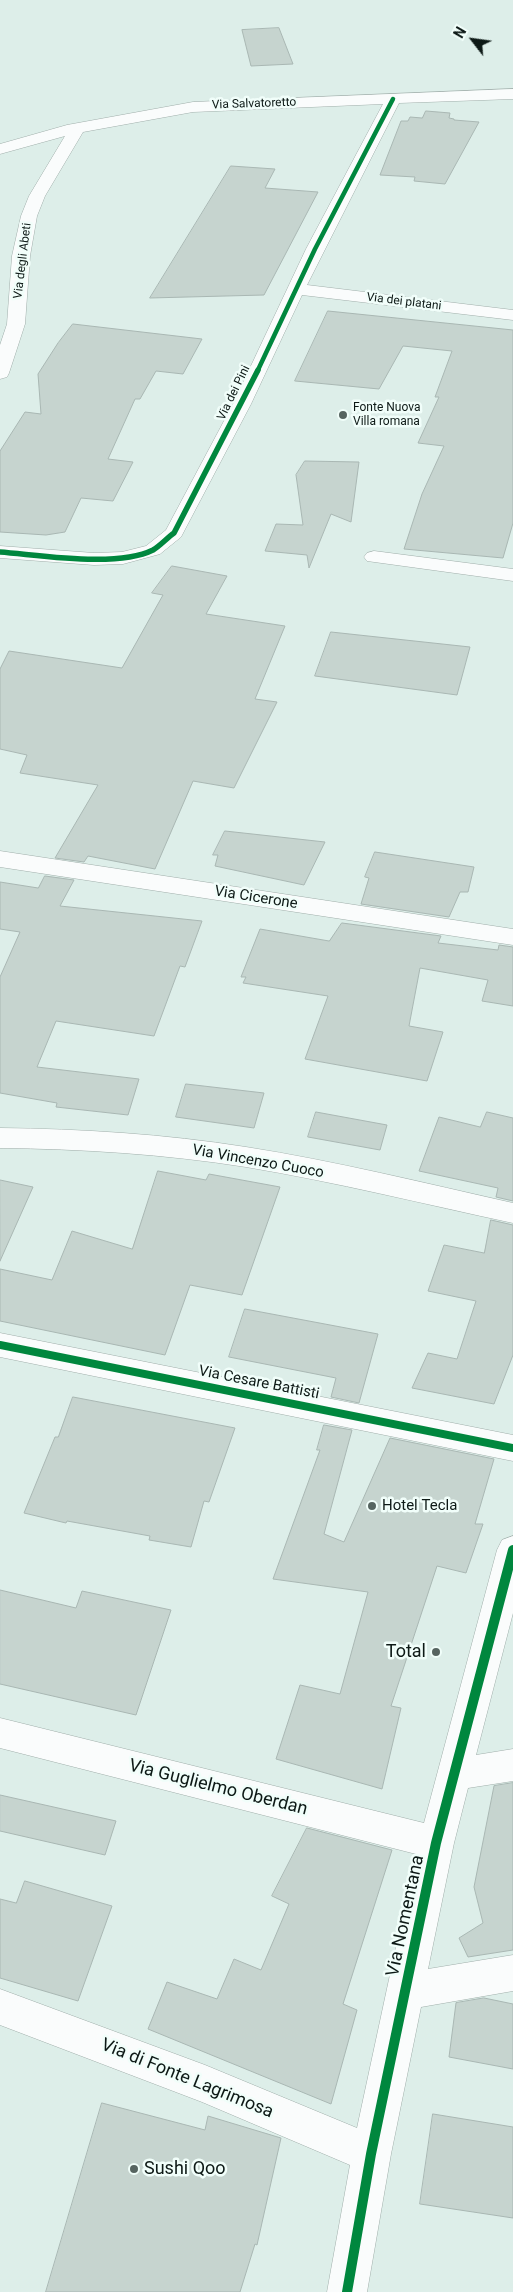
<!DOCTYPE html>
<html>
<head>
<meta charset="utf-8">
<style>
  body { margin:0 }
  #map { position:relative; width:513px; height:2292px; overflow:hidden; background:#ddeee9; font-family:Roboto,sans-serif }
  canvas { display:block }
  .north { position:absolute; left:448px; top:15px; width:50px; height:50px; -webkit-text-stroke:4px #f1fefa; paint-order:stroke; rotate:300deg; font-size:14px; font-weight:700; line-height:20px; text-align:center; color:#0d1916 }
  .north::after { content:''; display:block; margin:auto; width:18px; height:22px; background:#0d1916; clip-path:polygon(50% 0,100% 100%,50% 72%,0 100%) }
</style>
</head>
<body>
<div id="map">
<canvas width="513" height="2292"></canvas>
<div class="north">N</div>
</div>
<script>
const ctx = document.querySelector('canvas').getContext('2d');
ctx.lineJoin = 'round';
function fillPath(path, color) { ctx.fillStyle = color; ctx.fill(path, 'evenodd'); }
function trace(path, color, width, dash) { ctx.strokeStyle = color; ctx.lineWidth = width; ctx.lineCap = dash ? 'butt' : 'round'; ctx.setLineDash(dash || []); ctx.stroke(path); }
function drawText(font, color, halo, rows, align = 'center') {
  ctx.font = font + ' Roboto,sans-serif'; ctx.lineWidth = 5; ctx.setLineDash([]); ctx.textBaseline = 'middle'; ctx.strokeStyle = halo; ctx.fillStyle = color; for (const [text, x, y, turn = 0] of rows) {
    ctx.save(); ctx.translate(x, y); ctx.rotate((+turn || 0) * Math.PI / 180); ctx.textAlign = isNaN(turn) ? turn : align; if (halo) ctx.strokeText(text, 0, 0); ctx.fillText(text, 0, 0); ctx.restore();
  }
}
const building = new Path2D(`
  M279 28 293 64 251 66 242 30Z
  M426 111 450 113 449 118 454 119V120L479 122 445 184 414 181 415 177 380 175 401 121H408L410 117 422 118Z
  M231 166 275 169 265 188 318 192 264 295 150 298Z
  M328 311 513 330V523L503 558 404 549 422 494 444 446 418 443 439 397H435L452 351 403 346 379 389 295 381Z
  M73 324 202 339 183 374 156 371 140 399H135L108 459 133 462 113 501 81 498 65 532 46 535 0 532V451L25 412 41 414 38 374 58 343Z
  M305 461 359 462 351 522 331 514 309 568 307 555 265 551 276 524 303 525 296 475Z
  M172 566 227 576 206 614 285 626 255 699 277 702 234 788 193 781 155 869 88 856 84 862 55 858 98 785 20 773 27 755 0 749V669L9 651 122 668 163 595 152 593Z
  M331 632 470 647 457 695 315 676Z
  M225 831 325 842 304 885 215 866 218 855H213Z
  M375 852 474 867 468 892H460L449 917 361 904 369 878 365 877Z
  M45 876 74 880 60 906 202 921 185 967 180 966 154 1036 56 1021 37 1067 139 1079 128 1115 56 1107 57 1103 0 1093V977L20 932 0 929V882L38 888Z
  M342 923 441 936 438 943 498 950 499 945 513 947V1006L482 1001 488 980 420 968 409 1026 443 1032 427 1081 305 1059 328 996 243 983 246 977H241L260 929 329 941Z
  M186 1084 264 1093 254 1128 176 1117Z
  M316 1112 387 1125 380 1150 308 1137Z
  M487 1112 513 1118V1201L496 1197 498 1188 419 1171 439 1117 480 1127Z
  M158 1171 206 1180 209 1174 280 1187 242 1295 190 1285 165 1355 0 1321V1269L52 1280 72 1231 132 1249Z
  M0 1180 33 1187 0 1261Z
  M491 1220 513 1225V1355L494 1404 412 1388 428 1353 457 1359 476 1301 428 1291 444 1245 484 1253Z
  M245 1309 378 1334 359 1403 331 1397 336 1378 229 1357Z
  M73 1397 235 1428 209 1502 204 1501 191 1547 149 1540 150 1536 67 1521 66 1523 24 1513 55 1437H58Z
  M324 1425 352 1430 324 1534 344 1542 390 1438 494 1459 475 1524H483L466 1573 437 1566 391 1706 401 1708 382 1789 276 1759 300 1685 340 1694 368 1592 273 1579 320 1450H317Z
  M0 1590 76 1608 82 1591 171 1610 136 1715 0 1684Z
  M513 1783V1950L468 1957 459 1938 483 1923 474 1887 494 1786Z
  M0 1795 116 1821 105 1855 0 1831Z
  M307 1828 392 1850 343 2004 357 2010 331 2104 148 2029 167 1982 217 1999 234 1959 261 1970 289 1904 272 1896Z
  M25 1881 112 1906 78 2001 0 1978V1899L16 1903Z
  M484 1998 513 2004V2069L449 2057 456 2003Z
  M102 2103 205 2130 208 2116 281 2138 257 2245 255 2244 240 2292H46Z
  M433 2114 513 2127V2218L420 2204Z`);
fillPath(building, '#c6d4cf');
trace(building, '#a9b7b3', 1);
const minor = new Path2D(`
  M513 89V99L399 103 307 285 513 310V320L302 295 251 404 181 537 160 554 123 564 94 565 0 558V546L94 553 122 552 146 546 166 530 233 404 306 249 383 104 193 112 83 132 45 196 37 216 30 256 25 324 9 373 7 377 0 379V345L7 324 12 256 21 216 29 196 65 136 0 154V144L67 125 193 102Z
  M374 551 513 569V581L367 561 364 557 367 553Z
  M0 851 513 929V945L0 867Z
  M0 1128C82 1129 164 1134 246 1147 335 1161 424 1183 513 1203V1223C424 1204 336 1182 246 1167 164 1154 82 1149 0 1148Z
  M0 1333 513 1435V1461L0 1357Z
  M513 1536V1613L476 1755 513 1749V1781L468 1788 454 1843 428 1969 513 1955V1991L421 2007 391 2154 367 2292H327L350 2165 202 2102 0 2025V1989L205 2065 357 2128 416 1854 0 1748V1718L424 1823 497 1550 502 1540Z`);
trace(minor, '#a0aeaa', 1);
fillPath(minor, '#fafcfc');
trace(new Path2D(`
  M257 372 315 249 393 99`), '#00873e', 4.5);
trace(new Path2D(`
  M0 552C40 555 117 568 153 550 160 546 167 538 174 533L258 370`), '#00873e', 5.5);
trace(new Path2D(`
  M0 1345 513 1448`), '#00873e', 8);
trace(new Path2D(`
  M347 2292 371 2154 436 1843 513 1550`), '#00873e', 10);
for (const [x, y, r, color] of [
  [343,415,5,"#566460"],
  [372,1506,5,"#566460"],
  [436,1652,5,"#566460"],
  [134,2169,5,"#566460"]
]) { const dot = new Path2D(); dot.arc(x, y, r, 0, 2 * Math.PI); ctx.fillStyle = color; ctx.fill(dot); trace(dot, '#f1fefa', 2); }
drawText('12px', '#0d1916', '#f1fefa', [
  ["Via Salvatoretto",254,104,-2],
  ["Via degli Abeti",23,261,-83],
  ["Via dei platani",404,302,7],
  ["Via dei Pini",234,393,-64]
]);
drawText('12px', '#0d1916', '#f1fefa', [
  ["Fonte Nuova",353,408],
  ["Villa romana",353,422]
], 'left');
drawText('15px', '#0d1916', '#f1fefa', [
  ["Via Cicerone",256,898,9],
  ["Via Vincenzo Cuoco",258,1162,10],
  ["Via Cesare Battisti",259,1383,11]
]);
drawText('15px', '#0d1916', '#f1fefa', [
  ["Hotel Tecla",382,1506]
], 'left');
drawText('18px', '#0d1916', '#f1fefa', [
  ["Total",426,1652],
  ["Sushi Qoo",144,2169,"left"]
], 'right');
drawText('18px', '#0d1916', '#f1fefa', [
  ["Via Guglielmo Oberdan",218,1788,14],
  ["Via Nomentana",406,1916,-78],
  ["Via di Fonte Lagrimosa",187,2079,22]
]);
</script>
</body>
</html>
